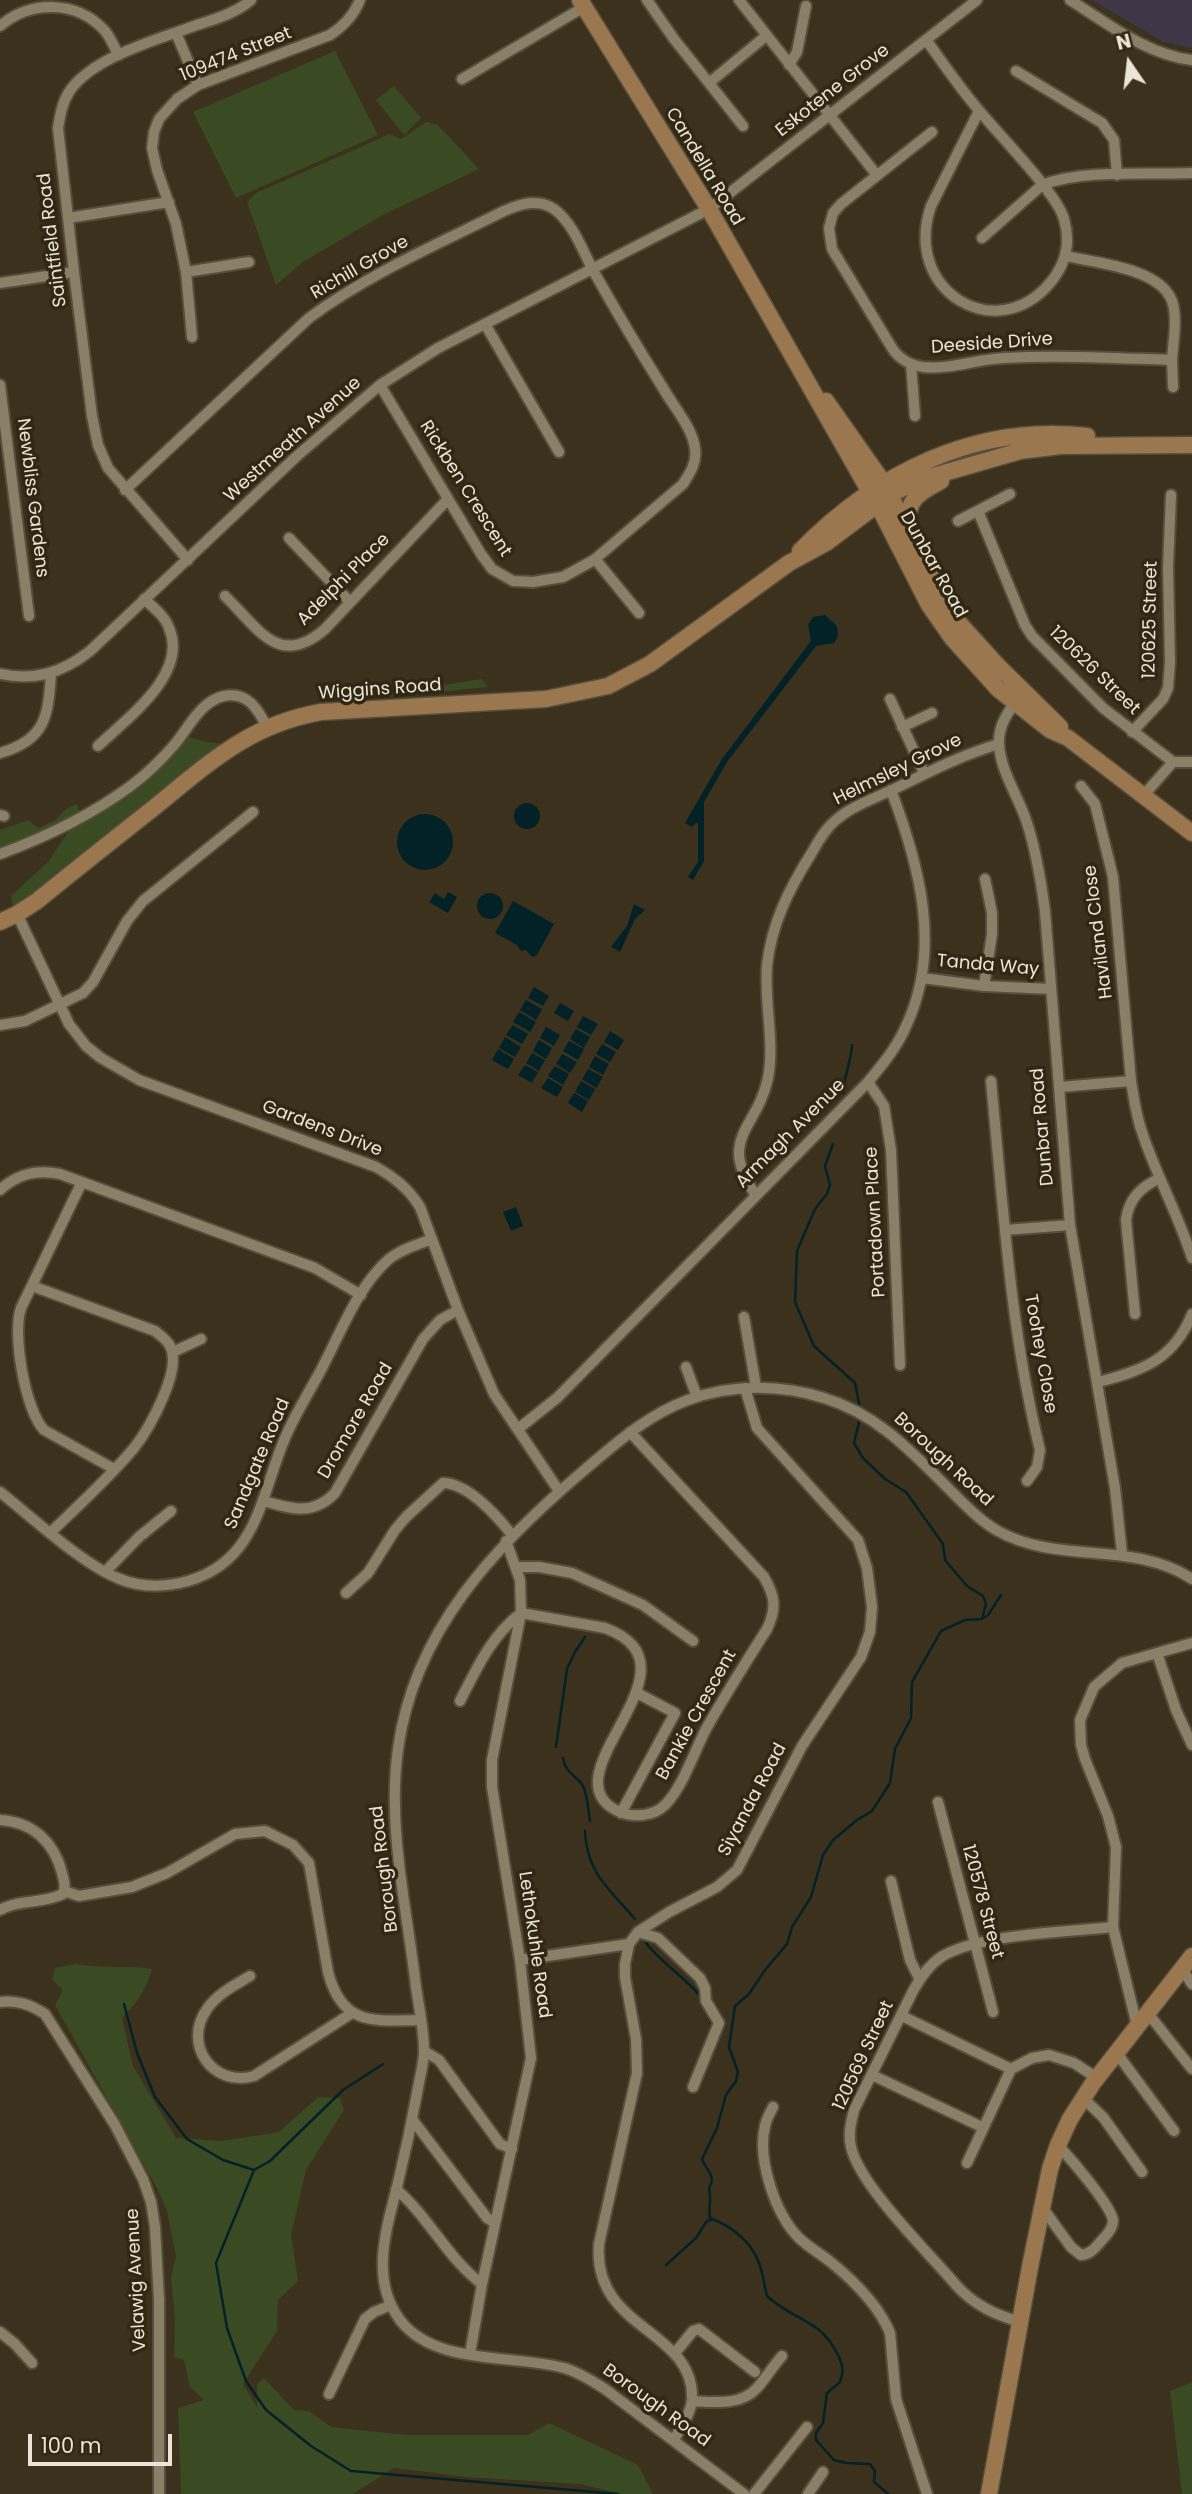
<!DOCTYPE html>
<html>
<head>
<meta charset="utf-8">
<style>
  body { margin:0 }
  #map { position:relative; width:1192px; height:2494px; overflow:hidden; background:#3b311c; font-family:Poppins,sans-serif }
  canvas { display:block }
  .north { position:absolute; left:1094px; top:28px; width:70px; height:70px; -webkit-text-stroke:5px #312712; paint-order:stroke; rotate:346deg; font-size:19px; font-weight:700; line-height:28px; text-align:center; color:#ebe5d8 }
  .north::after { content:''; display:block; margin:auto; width:24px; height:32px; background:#ebe5d8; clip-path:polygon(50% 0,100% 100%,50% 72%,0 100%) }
  .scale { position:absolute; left:28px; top:2434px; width:144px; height:32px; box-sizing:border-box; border:4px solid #ebe5d8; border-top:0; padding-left:9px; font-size:21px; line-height:24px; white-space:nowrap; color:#ebe5d8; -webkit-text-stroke:5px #312712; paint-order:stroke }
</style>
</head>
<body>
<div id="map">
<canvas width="1192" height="2494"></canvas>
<div class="north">N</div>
<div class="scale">100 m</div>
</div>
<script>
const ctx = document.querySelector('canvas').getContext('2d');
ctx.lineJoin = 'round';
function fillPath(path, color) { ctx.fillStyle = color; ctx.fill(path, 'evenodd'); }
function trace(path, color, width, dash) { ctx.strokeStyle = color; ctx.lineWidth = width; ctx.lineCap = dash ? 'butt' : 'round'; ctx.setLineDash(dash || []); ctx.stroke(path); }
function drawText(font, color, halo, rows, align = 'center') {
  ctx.font = font + ' Poppins,sans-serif'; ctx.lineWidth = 7; ctx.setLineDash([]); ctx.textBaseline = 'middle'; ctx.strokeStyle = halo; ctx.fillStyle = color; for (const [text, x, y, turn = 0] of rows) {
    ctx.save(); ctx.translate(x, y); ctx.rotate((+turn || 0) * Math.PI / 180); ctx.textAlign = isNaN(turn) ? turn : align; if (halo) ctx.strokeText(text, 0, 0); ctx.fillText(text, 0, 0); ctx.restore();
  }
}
fillPath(new Path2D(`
  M1092 0H1192V48L1163 42Z`), '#3f3647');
fillPath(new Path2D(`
  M335 51 378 135 236 198 193 112Z
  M394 86 421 118 404 135 376 100Z
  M426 122 438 125 479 169 381 216 303 262 276 285 247 202 256 193 390 134 401 139Z
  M482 679 488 687 377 698 350 694 419 689Z
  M189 737 207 742 225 744 63 872 13 907 11 896 48 862 70 829 125 799 151 778Z
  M77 804 79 811 73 815 18 844 4 846 0 850V830L28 820 39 828 55 820 66 809Z
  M76 1964C101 1969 126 1965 152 1969 146 1990 137 2003 122 2018L133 2066 176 2138 222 2141 279 2132 318 2097 340 2098 344 2110 306 2170 291 2235 298 2281 278 2300 277 2331 243 2384 257 2407V2384L264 2378 294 2410 309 2411 331 2427 405 2435H528L549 2423 638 2465 653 2494H622L580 2484 467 2477 394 2468 353 2494H181L178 2408 204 2400 190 2387 184 2360 174 2357 175 2318 171 2278 176 2256 167 2211 157 2188 55 2005 63 1990 52 1980 55 1968Z
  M1192 2382V2494H1182L1170 2391Z`), '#3a4a23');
fillPath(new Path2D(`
  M825 615 837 626 838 636 834 643 816 646 727 762 704 802V861L693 880 688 877 698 862V823H696L692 827 685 823 722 759 811 641 808 625 813 617Z
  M514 816a13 13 0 1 1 26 0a13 13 0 1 1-26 0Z
  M397 842a28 28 0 1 1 56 0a28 28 0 1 1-56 0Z
  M448 892 457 897 448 913 429 902 435 893 444 899Z
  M477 906a13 13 0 1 1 26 0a13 13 0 1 1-26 0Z
  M513 901 554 924 537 955 532 957 526 950 521 951 517 945 495 933Z
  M634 904 645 910 635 919 620 952 611 947 627 926Z
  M534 987 549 996 543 1006 528 998Z
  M526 1000 542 1009 536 1020 520 1010Z
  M560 1003 574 1011 568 1021 554 1013Z
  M519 1012 536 1022 530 1032 513 1022Z
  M583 1016 598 1024 591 1035 577 1027Z
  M513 1025 528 1034 522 1044 506 1035Z
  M546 1027 560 1035 554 1046 540 1038Z
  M576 1029 590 1037 584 1048 570 1039Z
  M610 1031 624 1040 618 1050 604 1042Z
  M505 1037 521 1047 515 1057 499 1048Z
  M539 1040 552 1048 546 1059 533 1051Z
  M569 1041 584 1049 578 1060 563 1051Z
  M602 1044 616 1052 610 1062 596 1054Z
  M498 1049 514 1059 508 1069 492 1060Z
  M532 1053 545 1060 539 1071 526 1063Z
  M562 1054 577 1062 570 1073 556 1064Z
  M595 1056 609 1064 603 1075 589 1067Z
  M525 1065 538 1072 532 1083 518 1075Z
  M555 1066 569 1074 563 1085 548 1076Z
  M588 1069 603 1077 596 1088 582 1079Z
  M548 1078 563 1087 557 1097 541 1088Z
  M581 1081 595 1089 589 1100 575 1092Z
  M574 1093 588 1101 582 1112 568 1103Z
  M516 1207 523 1226 511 1231 503 1212Z`), '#022228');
trace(new Path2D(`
  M843 1093C844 1076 851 1062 852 1045
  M833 1144 825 1166 830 1185 827 1194 815 1209 797 1251 795 1302 814 1346 855 1383 860 1408
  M860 1418 854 1443 863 1458 885 1479 906 1492 943 1544 945 1560 967 1586 983 1596 986 1604 982 1619 965 1620 941 1631 912 1682 911 1718 895 1749 890 1783 872 1811 857 1820 833 1840 823 1855 811 1897 792 1927 787 1944 765 1970 749 1994 735 2006 729 2047 738 2072 736 2081 726 2095 717 2128 702 2159C706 2171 717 2175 709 2188 712 2198 708 2208 710 2218 731 2226 751 2241 759 2263 763 2273 764 2285 767 2296 795 2322 820 2318 838 2355 843 2365 844 2371 840 2382L827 2393 823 2423 816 2433V2440L834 2460 846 2463 870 2464 875 2471 874 2482 888 2494
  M982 1619 988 1615 1001 1595
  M556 1747 567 1669 575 1652 585 1637
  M563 1758C566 1775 576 1774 583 1786 588 1797 588 1810 590 1821
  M585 1831C586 1872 610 1890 635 1919
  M646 1943C662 1964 685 1977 701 1997
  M124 2004 137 2053 155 2097 187 2139 223 2160 254 2170 216 2263 227 2328 246 2381 266 2410 311 2446 351 2471 618 2494
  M707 2013 714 2029
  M254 2170 270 2161 343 2090 383 2064
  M666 2265 696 2238 707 2221 713 2219`), '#022228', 2.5);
const street = new Path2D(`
  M647 0 674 39 709 83 766 36
  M739 0 876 174
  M1070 0C1107 23 1147 55 1192 60
  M0 26C31 0 77 0 105 31 111 38 114 48 119 55
  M176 33 198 85
  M927 41C945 66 962 91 982 114 1001 137 1057 194 1064 219 1071 243 1066 264 1050 283 996 347 902 291 931 206L979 111
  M789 65 797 52 806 6
  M1016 71 1102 123 1114 140 1117 175
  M462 79 584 7
  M709 83 743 126
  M932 132 841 204 833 213 829 228 832 249 892 348C899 359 910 365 923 367 950 370 977 359 1004 358 1060 355 1116 358 1172 360 1173 342 1178 318 1172 301 1160 268 1096 263 1066 256
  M68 218 169 202
  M982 238 1042 185C1084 169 1147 175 1192 173
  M186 272 249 262
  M0 283 74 272
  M485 324 559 452
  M192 337 186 272 176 224 157 170 152 148 154 132 159 119 177 99 198 85 330 35C344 26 354 15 360 0
  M1172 360 1173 387
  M911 364 915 416
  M0 385 29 616
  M125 490 309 318C368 274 438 244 504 211 520 204 538 198 554 209 574 224 583 252 594 272 616 311 639 350 663 388 673 406 693 428 695 449 697 463 690 473 683 484L594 560 563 577 533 582 513 581 492 569 481 554 380 385
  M978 511 1025 625 1032 636 1103 708 1173 762
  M958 521 1010 494
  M289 538 349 601
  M595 559 639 613
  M188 560 108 468 98 445 92 416 74 272 58 128C60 116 62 103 69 92 92 57 159 39 197 25 216 19 236 13 251 0
  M225 596C259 629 279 669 325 629L448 499
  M0 674C35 681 62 673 90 651L298 455 380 385 438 348 709 209 977 0
  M890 699 924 773
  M1018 700C1007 712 998 726 999 744 1000 770 1018 796 1026 820 1036 849 1041 881 1045 911L1070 1225 1115 1488 1122 1554
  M902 727 932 713
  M1132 732 1163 699 1168 688 1170 662 1168 568 1171 495
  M98 746C127 718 189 674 169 628 165 616 153 607 144 599
  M0 753C46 740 48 716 51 674
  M1081 786 1095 804 1113 877 1131 1081C1134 1099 1136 1117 1143 1135 1157 1177 1179 1216 1192 1258
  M1143 796 1173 762H1192
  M0 815 4 816
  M0 854C46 837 93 814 132 785 148 773 163 758 175 744 189 727 201 701 224 696 247 691 258 709 267 727
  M17 914 69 1024 86 1046 101 1058 139 1080 376 1167C395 1178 408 1188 420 1207L458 1310 494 1394 559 1491
  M922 978 984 986 1051 989
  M984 986 992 934V913L985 879
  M0 1025 25 1021 83 993 93 982 127 921 143 901 253 812
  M991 1081C1003 1204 1010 1329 1040 1450L1037 1467 1027 1481
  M868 1082 884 1106 891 1150 900 1365
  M1060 1087 1131 1081
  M82 1182 21 1308C12 1333 25 1410 44 1430L114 1469
  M0 1190C17 1174 36 1169 60 1174L315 1268 361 1295
  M755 1194C717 1137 757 1130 768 1078 775 1042 764 1003 767 966 771 925 789 889 811 854 818 842 825 829 836 820 852 806 873 799 892 790 927 773 961 755 999 744
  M1005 1230 1070 1225
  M32 1286 155 1331C161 1336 167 1340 170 1346 183 1369 149 1429 134 1448 109 1478 79 1505 51 1532
  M1135 1314 1126 1220C1129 1198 1141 1187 1160 1178
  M744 1317 756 1387
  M173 1352 201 1339
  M686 1367 697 1397
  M1098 1382C1141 1371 1174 1360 1192 1314
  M518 1429 557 1398 868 1082C883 1064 898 1046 907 1024 942 948 919 864 891 790
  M0 1492C33 1518 83 1565 120 1579 142 1588 166 1587 188 1581 258 1561 261 1494 285 1438 295 1414 310 1391 322 1368 341 1332 358 1286 389 1259 401 1249 417 1245 432 1239
  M264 1501C291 1509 313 1516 335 1493L423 1339 440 1320 458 1310
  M517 1567H539L572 1573 643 1605 693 1641
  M105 1572 139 1537 171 1511
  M346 1593 368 1573 395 1530 406 1517 443 1483C468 1483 498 1517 512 1535
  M1157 1653 1176 1710 1192 1745
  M460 1701C477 1668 491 1636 521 1613L605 1628C711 1667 540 1777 620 1812 634 1818 654 1816 665 1805 683 1787 694 1752 706 1729 725 1695 746 1662 767 1629 777 1608 775 1596 764 1577L630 1432
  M938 1802 993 2012
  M621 1813 675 1713 637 1693
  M0 1820C33 1822 54 1842 62 1873 64 1881 66 1886 63 1894 43 1904 19 1899 0 1910
  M891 1881 910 1960 920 1980
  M64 1891 79 1896 132 1887 167 1873 235 1834 265 1831 293 1845 309 1863 328 1972C342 2026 373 2021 420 2020
  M638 1932 658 1938 700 1978 705 1988 706 2001 719 2023 693 2087
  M520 1960 629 1944
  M1182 1969 1192 1984
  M250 1976C235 1985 217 1994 207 2009 182 2044 213 2088 254 2076L352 2013
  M0 2002C18 2000 31 2005 45 2014L115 2125 143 2179 151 2202 155 2227 159 2300V2494
  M1147 2012 1192 2069
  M902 2016 1011 2069
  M1137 2026 1113 1927 1116 1847 1108 1816 1085 1759 1081 1745 1080 1720 1094 1687 1122 1663 1192 1643
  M424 2051 439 2060 500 2144 512 2149
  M1116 2052 1174 2131
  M872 2075 982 2127
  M1083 2098 1103 2117 1142 2172
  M773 2107C770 2113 766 2120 765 2126 757 2159 775 2213 798 2237 808 2247 821 2254 832 2263 855 2282 879 2306 890 2333L896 2399 927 2494
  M412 2119 487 2218 495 2223
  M967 2163 1011 2069 1032 2058 1049 2055 1074 2063 1097 2078
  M396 2189C429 2217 447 2258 482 2284
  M1042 2207 1071 2247 1081 2255C1091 2254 1096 2247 1102 2240 1107 2235 1113 2228 1113 2221 1112 2206 1069 2157 1058 2145
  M1021 2322C995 2315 974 2305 956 2285 928 2252 860 2186 851 2147 848 2134 851 2122 854 2110L913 1991C920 1978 929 1965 941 1957 977 1934 1068 1932 1113 1927
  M0 2332 15 2344 32 2363
  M675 2353 693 2331 699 2329 755 2372
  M470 2354 482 2284 531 2058 520 1960 492 1787V1760L521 1613 520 1580 506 1541
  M329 2394 365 2319 374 2312 391 2305
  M692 2401C714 2402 741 2406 757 2388 766 2378 773 2366 782 2356
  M674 2440C680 2428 691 2414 692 2400 695 2328 592 2331 599 2244L637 2073 636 2039 625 1977V1964L629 1944 638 1932 669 1912 717 1887 737 1870 802 1746 861 1657 870 1632 872 1607 867 1568 858 1540 757 1428 745 1388
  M744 2494 605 2389C592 2381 579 2372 564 2368 513 2354 435 2366 400 2320 370 2280 386 2230 397 2187 405 2154 412 2121 418 2088 420 2076 424 2063 424 2051 424 2030 419 2008 416 1987 407 1908 387 1828 398 1749 414 1631 495 1546 582 1472 615 1444 647 1415 688 1400 731 1384 780 1384 824 1398 877 1414 911 1451 949 1489 964 1504 979 1520 998 1531 1058 1565 1133 1540 1192 1579
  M754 2494 807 2427
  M808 2494 823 2472`);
const secondary = new Path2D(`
  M580 0 709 209 883 515 929 605 952 638 998 689 1050 730 1068 738 1192 833
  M826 401 883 482 943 600 959 623 998 666 1060 727
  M909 530C905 500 917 494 941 481
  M800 551C876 473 976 423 1087 436
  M0 922 17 914 37 901C75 870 113 840 151 810 207 765 247 725 321 712L546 699 608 686 650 664 789 563 826 543 890 495 916 481 1020 451 1060 446 1192 445
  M989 2494 1030 2267 1050 2169 1058 2145 1070 2119 1093 2083 1192 1956`);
trace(street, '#564e3c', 14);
trace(secondary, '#564e3c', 19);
trace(street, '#8a7f67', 10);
trace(secondary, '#9b7750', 16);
drawText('18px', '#ebe5d8', '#312712', [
  ["109474 Street",236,55,-22],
  ["Eskotene Grove",833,91,-38],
  ["Candella Road",704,167,59],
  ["Saintfield Road",53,240,-97],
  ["Richill Grove",360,268,-30],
  ["Deeside Drive",992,344,-4],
  ["Westmeath Avenue",293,440,-42],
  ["Rickben Crescent",465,489,58],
  ["Newbliss Gardens",32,498,83],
  ["Dunbar Road",933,565,61],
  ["Adelphi Place",344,580,-45],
  ["120625 Street",1151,620,-89],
  ["120626 Street",1094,671,44],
  ["Wiggins Road",380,690,-4],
  ["Helmsley Grove",898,770,-26],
  ["Haviland Close",1099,932,-97],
  ["Tanda Way",988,966,5],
  ["Dunbar Road",1043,1127,-95],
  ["Gardens Drive",322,1129,21],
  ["Armagh Avenue",791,1134,-45],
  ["Portadown Place",876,1222,-93],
  ["Toohey Close",1040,1354,80],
  ["Dromore Road",356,1421,-60],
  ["Borough Road",943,1460,43],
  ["Sandgate Road",258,1464,-67],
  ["Bankie Crescent",697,1715,-61],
  ["Siyanda Road",753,1800,-62],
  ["Borough Road",385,1869,-97],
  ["120578 Street",982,1902,75],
  ["Lethokuhle Road",534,1945,82],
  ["120569 Street",864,2056,-65],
  ["Velawig Avenue",137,2280,-93],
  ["Borough Road",656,2406,36]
]);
</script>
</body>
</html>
